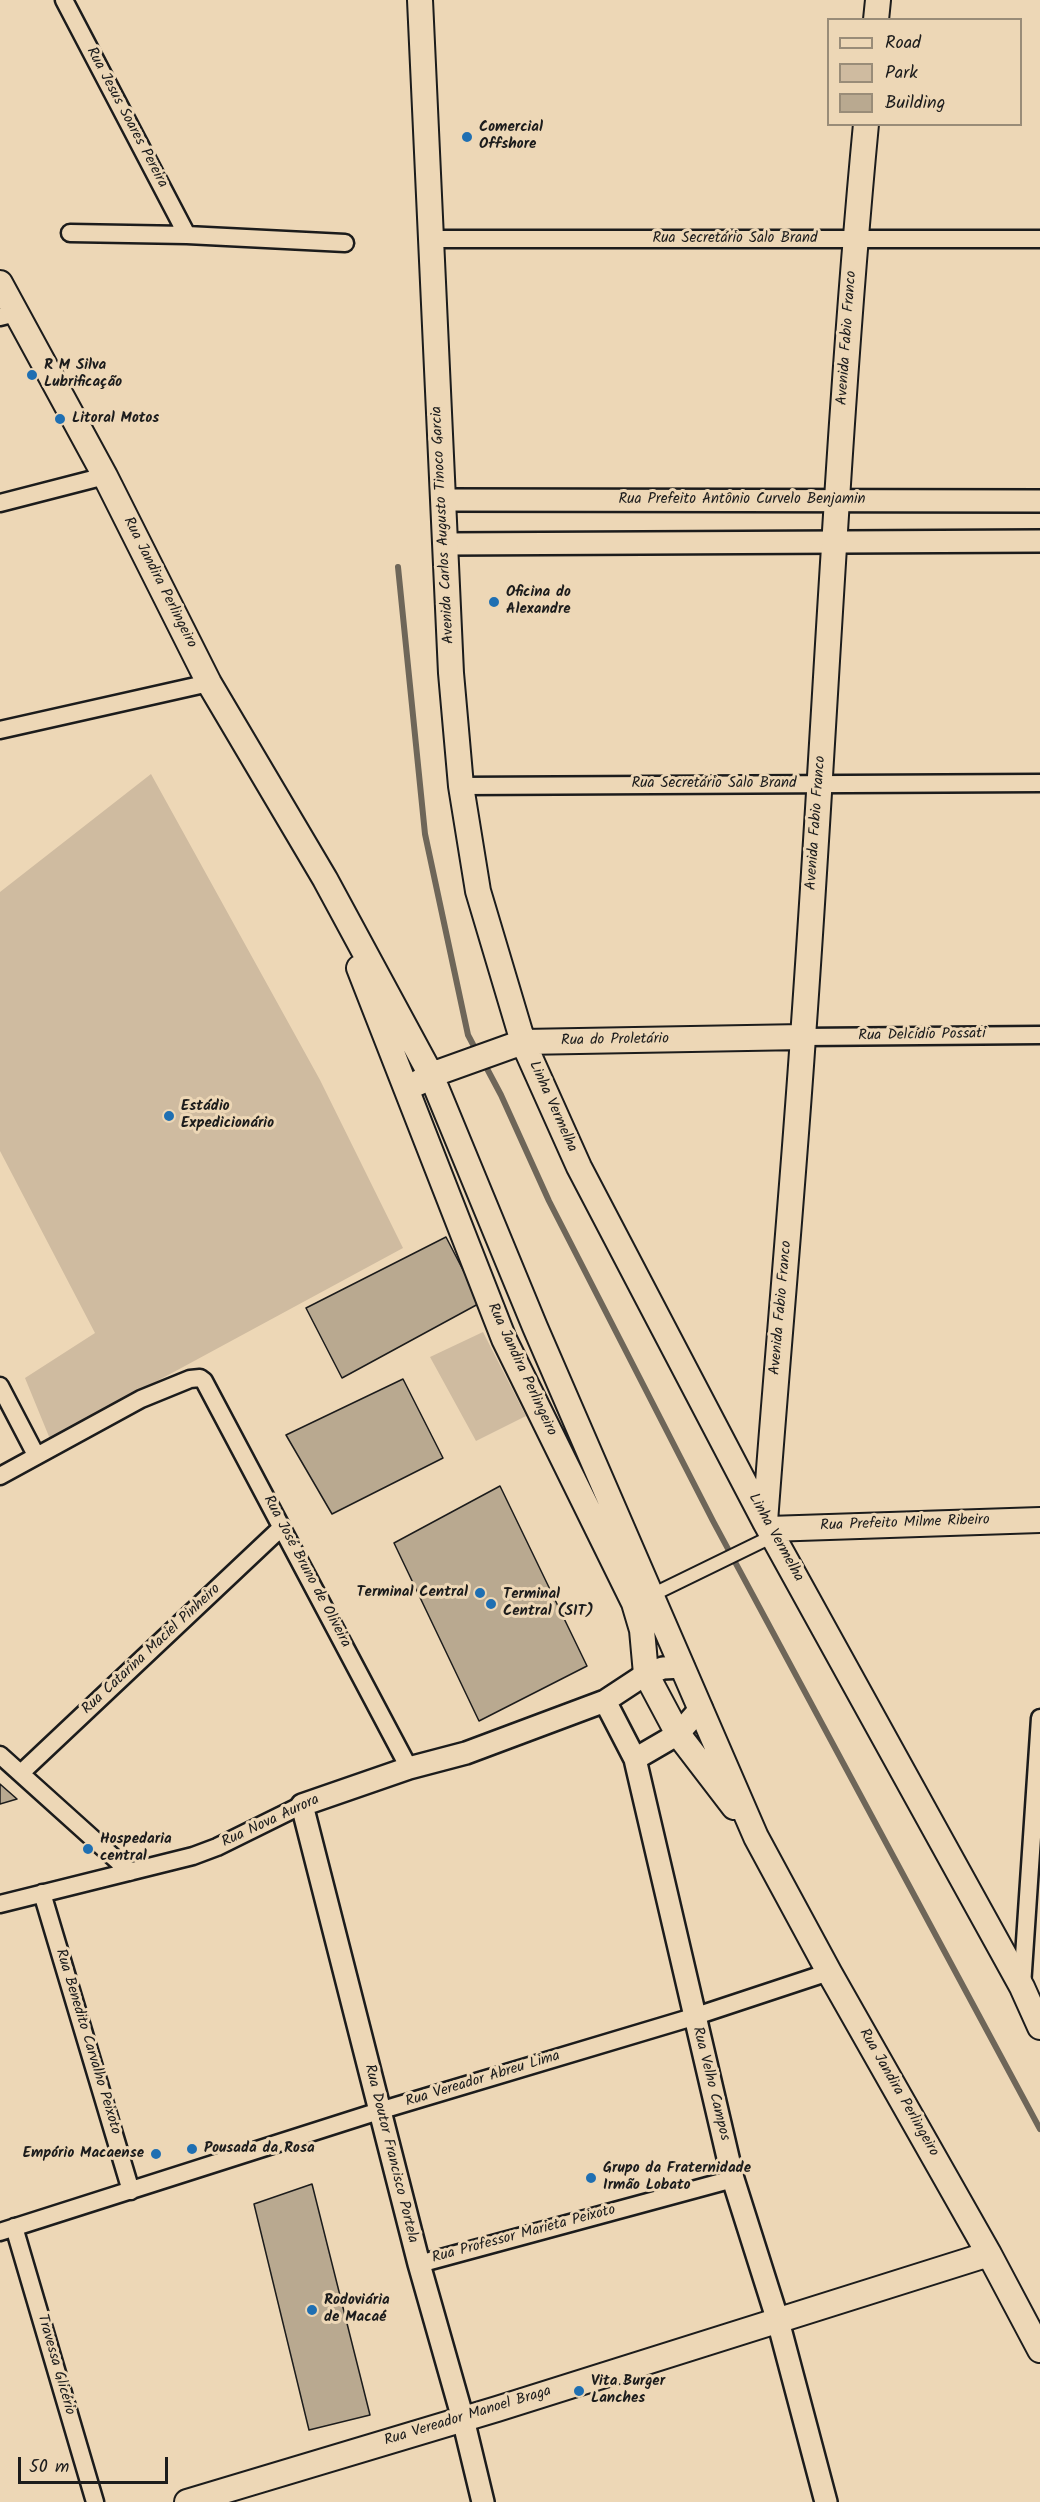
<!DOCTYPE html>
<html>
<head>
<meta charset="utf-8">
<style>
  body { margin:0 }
  #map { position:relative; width:1040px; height:2502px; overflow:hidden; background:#edd7b6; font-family:Kalam,sans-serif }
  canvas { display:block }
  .legend { position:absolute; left:827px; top:18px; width:195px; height:108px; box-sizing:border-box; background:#edd7b6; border:2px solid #998c78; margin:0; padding:8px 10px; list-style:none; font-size:18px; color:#1c1c1c }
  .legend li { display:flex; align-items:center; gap:12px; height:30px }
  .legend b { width:30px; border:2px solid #998c78 }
  .scale { position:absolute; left:18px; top:2457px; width:150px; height:27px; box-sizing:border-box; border:3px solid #1c1c1c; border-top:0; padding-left:8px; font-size:18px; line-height:21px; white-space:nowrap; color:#1c1c1c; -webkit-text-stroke:4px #edd7b6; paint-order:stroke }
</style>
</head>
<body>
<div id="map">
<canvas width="1040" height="2502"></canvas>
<ul class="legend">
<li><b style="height:8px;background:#edd7b6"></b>Road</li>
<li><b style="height:16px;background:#cfbba0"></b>Park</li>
<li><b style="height:16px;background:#b9a990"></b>Building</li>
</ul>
<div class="scale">50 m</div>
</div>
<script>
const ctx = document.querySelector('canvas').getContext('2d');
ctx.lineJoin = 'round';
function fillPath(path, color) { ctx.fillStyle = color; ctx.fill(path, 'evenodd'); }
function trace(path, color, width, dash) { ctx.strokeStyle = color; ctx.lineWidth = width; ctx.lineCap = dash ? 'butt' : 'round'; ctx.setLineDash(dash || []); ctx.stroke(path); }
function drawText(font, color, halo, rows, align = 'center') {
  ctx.font = font + ' Kalam,sans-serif'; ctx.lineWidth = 6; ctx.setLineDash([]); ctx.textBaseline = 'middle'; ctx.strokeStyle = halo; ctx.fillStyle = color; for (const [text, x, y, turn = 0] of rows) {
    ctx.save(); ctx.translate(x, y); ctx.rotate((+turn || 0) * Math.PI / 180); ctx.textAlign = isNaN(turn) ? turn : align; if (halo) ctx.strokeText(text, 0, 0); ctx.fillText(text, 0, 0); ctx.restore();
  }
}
fillPath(new Path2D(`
  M151 774 320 1080 403 1248 50 1439 25 1378 95 1333 0 1151V892Z
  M483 1332 526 1416 476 1441 430 1357Z`), '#cfbba0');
trace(new Path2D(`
  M398 567 425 834 468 1035 477 1052
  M484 1063 501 1095 549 1201 713 1521 1040 2129`), '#6e6659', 6);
const building = new Path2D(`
  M446 1237 480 1303 342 1378 306 1308Z
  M403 1379 443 1458 332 1514 286 1435Z
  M500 1486 587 1666 479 1721 394 1543Z
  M0 1784 17 1799 0 1804Z
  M312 2184 370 2415 309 2430 254 2204Z`);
fillPath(building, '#b9a990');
trace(building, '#1c1c1c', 1.5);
const pedestrian = new Path2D(`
  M652 1595 773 1536`);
const minor = new Path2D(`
  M64 0 187 235
  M70 233 187 235 345 243
  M431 239H1040
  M0 317 16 313
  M0 503 105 476
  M0 730 209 683
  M461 786 1040 783
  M803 1037 1040 1035
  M0 1386 36 1455
  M0 1476 141 1399 190 1379 200 1378 204 1381 409 1768
  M0 1755 130 1872
  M21 1773 282 1527
  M42 1893 131 2191
  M0 1904 193 1856 217 1847 302 1805
  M1022 1986 1040 1718
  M14 2227 95 2502
  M0 2232 379 2111 693 2017 829 1972
  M419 2264 733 2179`);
const tertiary = new Path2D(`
  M443 500 1040 501
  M445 544 1040 541
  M605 1701 635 1759 733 2179 778 2321 826 2502
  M635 1759 678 1734 701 1708
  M483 2502 463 2419 419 2264 302 1805 409 1768 466 1753 605 1701 646 1674 663 1668 683 1667`);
const secondary = new Path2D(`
  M420 0 451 673 461 786 478 891 523 1042 579 1167 765 1522 1022 1987 1040 2027
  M876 20 878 0
  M0 283 105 476 209 683 325 879 431 1075 535 1327 756 1837 829 1972 989 2254 1040 2350
  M359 968 504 1339 634 1603 642 1630 646 1674 678 1734 734 1807
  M418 1083 431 1075 523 1042 803 1037
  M765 1522C777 1360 792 1199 803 1037 825 733 837 428 866 124
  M769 1529 1040 1520
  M187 2502 497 2409 989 2254`);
trace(pedestrian, '#1c1c1c', 16);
trace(minor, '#1c1c1c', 21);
trace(tertiary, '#1c1c1c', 26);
trace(secondary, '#1c1c1c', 28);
trace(pedestrian, '#edd7b6', 12);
trace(minor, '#edd7b6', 16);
trace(tertiary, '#edd7b6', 21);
trace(secondary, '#edd7b6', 24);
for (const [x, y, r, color] of [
  [467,137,6,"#1f6fb2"],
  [32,375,6,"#1f6fb2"],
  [60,419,6,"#1f6fb2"],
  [494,602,6,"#1f6fb2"],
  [169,1116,6,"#1f6fb2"],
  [480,1593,6,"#1f6fb2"],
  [491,1604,6,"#1f6fb2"],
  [88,1849,6,"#1f6fb2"],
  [192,2149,6,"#1f6fb2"],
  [156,2154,6,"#1f6fb2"],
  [591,2178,6,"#1f6fb2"],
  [312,2310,6,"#1f6fb2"],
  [579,2391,6,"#1f6fb2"]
]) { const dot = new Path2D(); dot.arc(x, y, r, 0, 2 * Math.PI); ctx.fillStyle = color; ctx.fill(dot); trace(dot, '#edd7b6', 2); }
drawText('15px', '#1c1c1c', '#edd7b6', [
  ["Rua Jesus Soares Pereira",126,118,62],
  ["Rua Secretário Salo Brand",735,239],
  ["Avenida Fabio Franco",848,338,-86],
  ["Rua Prefeito Antônio Curvelo Benjamin",742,500],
  ["Avenida Carlos Augusto Tinoco Garcia",444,525,-93],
  ["Rua Jandira Perlingeiro",159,583,63],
  ["Rua Secretário Salo Brand",714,784],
  ["Avenida Fabio Franco",817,823,-86],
  ["Rua Delcídio Possati",922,1036,-1],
  ["Rua do Proletário",615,1041,-1],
  ["Linha Vermelha",552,1107,66],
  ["Avenida Fabio Franco",782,1308,-85],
  ["Rua Jandira Perlingeiro",521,1370,65],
  ["Rua Prefeito Milme Ribeiro",905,1524,-2],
  ["Linha Vermelha",775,1538,61],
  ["Rua José Bruno de Oliveira",306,1572,62],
  ["Rua Catarina Maciel Pinheiro",152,1650,-43],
  ["Rua Nova Aurora",271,1822,-25],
  ["Rua Benedito Carvalho Peixoto",87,2042,73],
  ["Rua Vereador Abreu Lima",483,2080,-17],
  ["Rua Velho Campos",710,2084,76],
  ["Rua Jandira Perlingeiro",898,2093,60],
  ["Rua Doutor Francisco Portela",390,2154,76],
  ["Rua Professor Marieta Peixoto",524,2235,-15],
  ["Travessa Glicério",55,2365,74],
  ["Rua Vereador Manoel Braga",468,2417,-17]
]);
drawText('bold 15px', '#1c1c1c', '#edd7b6', [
  ["Comercial",479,128],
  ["Offshore",479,145],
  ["R M Silva",44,366],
  ["Lubrificação",44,383],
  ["Litoral Motos",72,419],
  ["Oficina do",506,593],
  ["Alexandre",506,610],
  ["Estádio",181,1107],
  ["Expedicionário",181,1124],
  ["Terminal Central",468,1593,"right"],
  ["Terminal",503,1595],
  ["Central (SIT)",503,1612],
  ["Hospedaria",100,1840],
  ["central",100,1857],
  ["Pousada da Rosa",204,2149],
  ["Empório Macaense",144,2154,"right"],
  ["Grupo da Fraternidade",603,2169],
  ["Irmão Lobato",603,2186],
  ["Rodoviária",324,2301],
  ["de Macaé",324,2318],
  ["Vita Burger",591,2382],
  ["Lanches",591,2399]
], 'left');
</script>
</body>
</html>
